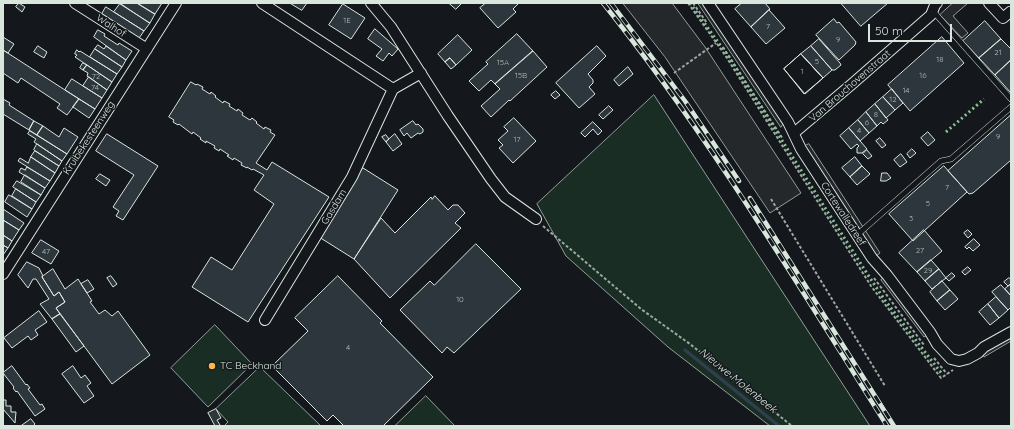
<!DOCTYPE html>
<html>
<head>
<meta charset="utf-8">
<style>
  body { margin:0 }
  #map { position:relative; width:1014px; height:429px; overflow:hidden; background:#14181c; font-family:Quicksand,sans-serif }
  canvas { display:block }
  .frame { position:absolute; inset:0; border:4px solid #d8e6dc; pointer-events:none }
  .scale { position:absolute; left:868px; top:24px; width:84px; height:18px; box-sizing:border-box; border:2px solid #d8e6dc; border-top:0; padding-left:5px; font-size:12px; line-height:14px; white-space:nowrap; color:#d8e6dc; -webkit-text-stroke:3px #14181c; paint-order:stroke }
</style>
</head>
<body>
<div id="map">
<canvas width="1014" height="429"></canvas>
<div class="frame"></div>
<div class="scale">50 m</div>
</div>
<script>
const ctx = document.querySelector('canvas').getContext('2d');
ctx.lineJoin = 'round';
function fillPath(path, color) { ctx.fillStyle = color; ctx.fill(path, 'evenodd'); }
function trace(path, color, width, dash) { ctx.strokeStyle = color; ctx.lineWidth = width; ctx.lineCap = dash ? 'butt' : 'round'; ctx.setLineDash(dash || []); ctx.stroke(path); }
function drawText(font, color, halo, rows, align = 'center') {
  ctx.font = font + ' Quicksand,sans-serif'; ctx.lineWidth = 3; ctx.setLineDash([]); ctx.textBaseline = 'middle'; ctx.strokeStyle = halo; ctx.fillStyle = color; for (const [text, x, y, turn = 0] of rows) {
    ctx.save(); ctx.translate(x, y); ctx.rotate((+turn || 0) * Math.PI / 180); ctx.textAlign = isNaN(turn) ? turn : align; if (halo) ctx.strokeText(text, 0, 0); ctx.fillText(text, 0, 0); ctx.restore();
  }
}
const green = new Path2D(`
  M654 95 870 426H770L668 347 566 256 537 204Z
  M215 325 252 364 208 407 171 368Z
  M260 367 321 426H224L228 422 216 409Z
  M426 396 455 426H395Z`);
fillPath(green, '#1a2d24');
trace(green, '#939e99', 1);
const parking = new Path2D(`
  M623 3H672L705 47 801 193 770 213 665 57Z
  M698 3H703L783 124 781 127Z
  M953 3H968L953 16 968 33 962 38 940 15Z
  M809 144 880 253 876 256 805 146Z
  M884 278 927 335 924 337 881 280Z
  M1011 336V341L984 357 982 353Z`);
fillPath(parking, '#24282b');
trace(parking, '#939e99', 1);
trace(new Path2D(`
  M685 350 779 426`), '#2f3f4d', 3.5);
const building = new Path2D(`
  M19 3 25 7 22 12 16 7Z
  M120 3H137L155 14 150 23Z
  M137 3H162L155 14Z
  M290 3H307L302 10Z
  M449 3H460L461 4 456 9Z
  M486 3H519L513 9 516 12 498 28 480 8Z
  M742 3H765L770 9 751 27 735 9Z
  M841 3H888L861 26Z
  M120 4 150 23 144 31 114 12Z
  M343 4 365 18 351 39 329 25Z
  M106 7 144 31 139 38 102 14Z
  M769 10 785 28 766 44 751 27Z
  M834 19 837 23 839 22 856 42 855 45 839 60 816 35Z
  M985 21 1001 39 979 58 963 41Z
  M375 29 398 49 392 56 389 53 383 61 376 56 382 49 368 39Z
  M98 30 105 34 104 36 118 45 119 43 132 51 126 60 94 37Z
  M517 34 533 51 495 84 491 80 479 91 469 81 488 64 486 62Z
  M458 35 472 50 456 65 450 58 445 62 438 54Z
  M3 37 14 44 8 53 3 50Z
  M942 37 964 63 910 111 888 85Z
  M819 39 840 63 841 65 835 70H832L811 46Z
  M1001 39 1011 49V60L995 75 979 58Z
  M98 45 104 49 106 46 126 60 122 67 95 49Z
  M38 46 47 52 44 58 34 52Z
  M597 46 606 56 588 74 593 80V83L589 87 595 94 579 108 556 83Z
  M811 46 832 70 823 78 801 54Z
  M95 49 122 67 117 74 90 57Z
  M3 50 79 99 67 115 57 108 60 104 21 78 18 83 3 73Z
  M77 50 79 52 80 51 117 74 112 82 75 57 77 55 75 54Z
  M533 51 547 67 510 101 509 100 491 117 481 106 500 89 495 84Z
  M801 54 823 78 804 94 784 69Z
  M801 54 823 78 805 94 784 69Z
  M450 58 456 65 451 69 445 62Z
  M1011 60V93L995 75Z
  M83 63 87 65 83 70 80 68Z
  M87 65 112 82 107 90 87 76 88 73 83 70Z
  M628 67 633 74 619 86 614 80Z
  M89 77 107 90 102 98 83 86Z
  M72 79 102 98 95 109 65 90Z
  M191 82 196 85 197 84 203 87 202 89 210 94 211 92 216 96 215 97 223 103 224 101 230 104 229 106 237 111 238 109 243 113 242 115 250 120 252 118 257 122 256 123 264 129 265 127 271 130 270 132 275 135 256 163 267 170 272 162 329 197 248 322 192 287 211 257 232 270 274 204 254 190 264 175 253 169 252 170 247 167V168L241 165 242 163 234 158 233 160 227 156 229 155 220 149 219 151 214 148 215 146 206 141V143L200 139 201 138 193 132 192 134 179 124 178 125 173 122 174 120 169 117Z
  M892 89 903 103 895 110 883 97Z
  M556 91 560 95 555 99 551 95Z
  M883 97 895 110 886 118 875 104Z
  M3 99 10 103 9 105 34 121 29 130 3 114Z
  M79 99 95 109 89 118 73 107Z
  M875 104 888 120 883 124 881 122 877 126 866 112Z
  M609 106 613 110 603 119 599 115Z
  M866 112 877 126 869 133 858 120Z
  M1011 115V160L973 193 969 194 948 171Z
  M514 118 536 141 513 163 499 148 503 145 498 140 508 131 504 127Z
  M858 120 869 133 860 141 849 128Z
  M34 121 43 126 37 135 29 130Z
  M413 121 416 125 418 124 423 129V132L420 134 418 133 411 138 407 133 404 136 400 130Z
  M593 122 602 131 598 135 593 129 585 137 581 133Z
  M43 126 59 137 64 128 78 137 67 154 37 135Z
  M849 128 867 149 862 153H857V148L859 146 857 144 851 149 840 136Z
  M30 131 67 154 62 161 34 142 36 139 28 134Z
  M928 132 935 140 928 146 921 138Z
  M107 134 158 166 123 220 116 216 119 211 113 207 134 175 96 151Z
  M395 134 402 144 393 151 386 142Z
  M386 135 389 139 386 142 382 137Z
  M880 138 886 145 882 148 876 141Z
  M37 144 62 161 59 166 34 150Z
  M912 149 916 153 910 158 907 154Z
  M867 150 872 156 868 159 863 154Z
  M35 151 59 166 55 173 31 157Z
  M901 154 907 162 900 167 894 160Z
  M31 157 55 173 50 181 18 161 20 158 28 163Z
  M855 157 862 166 850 177 842 168Z
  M862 166 870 174 857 185 850 177Z
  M944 166 967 192 913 241 889 214Z
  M27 167 50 181 45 188 19 172 21 168 25 170Z
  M363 168 398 190 354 259 319 237Z
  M882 173H887L891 178 886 181H881Z
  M100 174 110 180 106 186 96 179Z
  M25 175 45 188 41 195 21 182Z
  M17 181 41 195 36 202 13 187Z
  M16 189 36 202 32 209 12 196Z
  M9 195 32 209 27 217 5 202Z
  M435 196 448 210 453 205H458L465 213 455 223 461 228 390 298 354 259 381 218 395 233 431 197 432 199Z
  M3 209 24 223 19 230 3 220Z
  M3 220 19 230 12 241 3 235Z
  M924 230 942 251 917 272 899 253Z
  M968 230 972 234 968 238 964 233Z
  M3 235 12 241 8 248 3 245Z
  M974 239 980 245 973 251 969 247 967 249 965 247Z
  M41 240 59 251 51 264 32 253Z
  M476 244 521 289 454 353 447 347 442 353 400 310 430 281 434 285Z
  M3 245 8 248 3 255Z
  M931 260 939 269 925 281 917 272Z
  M27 262 39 268 43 276 42 277 54 296 59 292 65 302 56 308 60 314 52 319 40 304 49 299 36 279H33L28 288 18 275Z
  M968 267 971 270 965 275 962 272Z
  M53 269 65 289 78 279 92 301 90 302 99 314 105 310 112 316 118 311 150 355 112 384 56 308 65 302 59 292 54 296 42 277Z
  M939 269 946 278 932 289 925 281Z
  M952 273 955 276 949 281 946 278Z
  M111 276 117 284 113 287 107 278Z
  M338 276 382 321 380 323 433 377 383 426H344L333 415 327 421 272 366 308 331 295 318Z
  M1009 278 1011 279V284L1008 286 1004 282Z
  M88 280 94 289 87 293 81 284Z
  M942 281 950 290 937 301 930 292Z
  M1011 284V296L1005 289Z
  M1001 285 1011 296V307L1008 310 992 292Z
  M950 290 958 299 945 310 937 301Z
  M996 297 1008 310 999 318 988 304Z
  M988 304 999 318 990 325 979 312Z
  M39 311 47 322 35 330 38 335 31 340 28 336 12 348 4 338Z
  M60 314 84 346 76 352 52 319Z
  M12 366 26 385 27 384 30 388 28 389 40 405 42 404 45 409 35 416 17 391 16 392 13 388 14 387 3 373Z
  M73 366 81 378 85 375 91 383 87 386 94 396 84 403 62 374Z
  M3 400H6V406H11V412H16L15 423 3 409Z
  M216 409 221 418 217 420 220 425 219 426H215L208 413Z
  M31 419 35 424 33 426H21Z`);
fillPath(building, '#2c363c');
trace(building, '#d8e6dc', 1);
const service = new Path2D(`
  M932 10 1011 99
  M857 235 941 161 951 159 1011 107`);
const minor = new Path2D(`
  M75 3 147 49
  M262 3 393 89 352 177 265 320
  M371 3 391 27 448 116 491 179 505 197 536 219
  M708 3 788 122 801 149 872 258 887 275 930 332 937 344 951 359 959 361 967 359 978 353 984 347 1011 332
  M989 3 1003 18 1010 12 1011 13
  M393 89 421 73
  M794 133 852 84 931 15 935 5 937 3
  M3 274 176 3`);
trace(service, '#d8e6dc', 6);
trace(minor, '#d8e6dc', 12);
trace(new Path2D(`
  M688 3 725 55 871 286 941 378 953 370
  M693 3 707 23
  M723 47 783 139
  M674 73 716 43
  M771 199 885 386
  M543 226 641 309 690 344 792 426
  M874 278 924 345
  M934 358 947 374`), '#9da8a2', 2, [3, 2]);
trace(service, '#14181c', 5);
trace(minor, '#14181c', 10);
const rail = new Path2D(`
  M603 3C709 136 796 282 887 426
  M611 3 685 101 739 181
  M750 198 894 426`);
trace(rail, '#d8e6dc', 4.5);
trace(rail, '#14181c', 3, [9]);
trace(new Path2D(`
  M690 3 728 56 868 275 884 299 942 374
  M946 132 984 99`), '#8ac095', 3, [2, 3]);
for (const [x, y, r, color] of [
  [212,366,4,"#ffb74d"]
]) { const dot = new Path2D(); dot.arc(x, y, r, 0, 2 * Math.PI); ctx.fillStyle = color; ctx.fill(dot); trace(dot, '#14181c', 1.5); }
drawText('8px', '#adbab4', null, [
  ["1E",347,21],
  ["7",768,27],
  ["9",838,40],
  ["21",998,53],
  ["18",940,60],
  ["5",817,62],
  ["15A",503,63],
  ["1",802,72],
  ["15B",521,76],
  ["16",923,76],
  ["72",96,77],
  ["74",95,88],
  ["14",906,91],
  ["12",893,100],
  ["8",876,115],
  ["6",867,123],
  ["4",859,131],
  ["9",998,137],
  ["17",517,140],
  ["7",947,188],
  ["5",928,204],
  ["3",911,219],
  ["27",920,251],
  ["47",46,252],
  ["29",928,271],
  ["10",460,300],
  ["4",348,348]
]);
drawText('10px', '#d8e6dc', '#14181c', [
  ["Walhof",111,26,33],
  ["Van Brouchovenstraat",850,86,-41],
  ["Kruibekesteenweg",89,138,-57],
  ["Gasdam",334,207,-59],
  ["Cortewalledreef",843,214,57]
]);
drawText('10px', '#d8e6dc', '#14181c', [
  ["TC Beckhand",220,366]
], 'left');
drawText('italic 11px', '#d8e6dc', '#14181c', [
  ["Nieuwe Molenbeek",738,381,39]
]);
</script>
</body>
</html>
